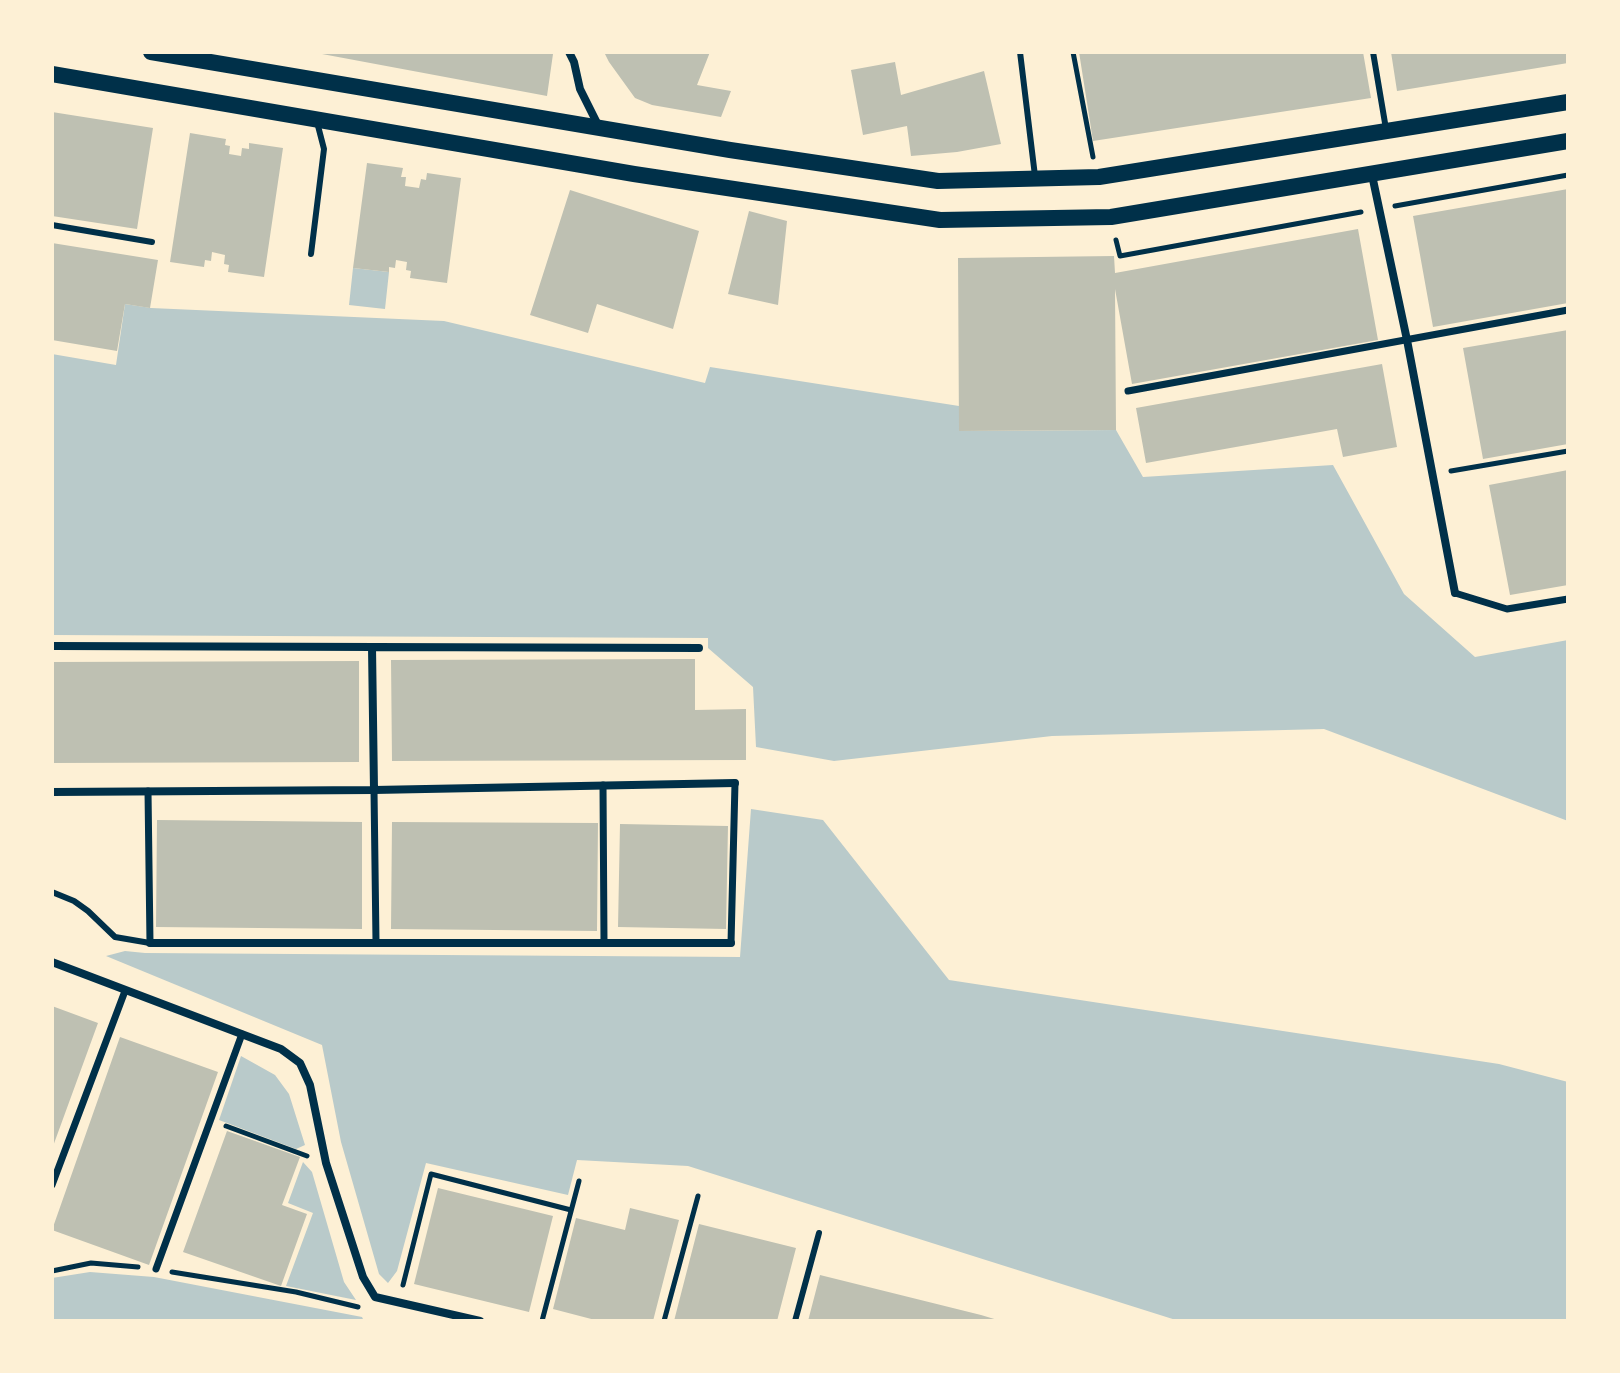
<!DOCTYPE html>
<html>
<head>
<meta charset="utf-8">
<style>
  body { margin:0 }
  #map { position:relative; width:1620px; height:1373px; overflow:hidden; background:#fdf0d5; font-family:"Roboto Condensed",sans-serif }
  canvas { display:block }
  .frame { position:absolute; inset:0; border:54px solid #fdf0d5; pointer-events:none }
</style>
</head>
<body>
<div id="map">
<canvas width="1620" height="1373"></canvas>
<div class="frame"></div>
</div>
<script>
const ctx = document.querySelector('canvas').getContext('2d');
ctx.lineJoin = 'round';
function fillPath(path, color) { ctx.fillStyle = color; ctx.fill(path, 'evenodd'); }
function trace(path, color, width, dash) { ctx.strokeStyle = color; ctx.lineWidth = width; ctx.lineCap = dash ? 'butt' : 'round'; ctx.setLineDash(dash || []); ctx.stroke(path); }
fillPath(new Path2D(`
  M353 268 389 272 385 309 349 305Z
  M125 304 151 308 444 321 705 383 710 367 959 406 960 431 1116 430 1143 477 1333 465 1404 594 1475 657 1568 640V821L1324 729 1052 736 834 761 756 747 753 687 708 648V638L52 635V354L116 365Z
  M751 809 823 820 949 980 1499 1064 1568 1082V1321H1179L688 1166 577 1160 568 1195 426 1163 397 1271 388 1283 379 1274 341 1142 322 1045 106 956 125 951 145 953 740 957Z
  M241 1056 275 1075 289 1094 305 1145 296 1149 219 1120Z
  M303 1162 312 1172 344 1282 356 1300 286 1286 313 1213 288 1203Z
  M90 1272 154 1277 362 1317 364 1321H52V1278Z`), '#b9caca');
fillPath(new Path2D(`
  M322 52H551L553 54 547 96 322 54Z
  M604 52H710L697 85 731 91 721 117 652 105 635 98 609 62Z
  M1079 52H1363L1371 98 1093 141Z
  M1391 52H1568V63L1397 91Z
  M895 62 901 95 984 71 1001 144 957 152 911 156 907 126 863 135 851 70Z
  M52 112 153 128 137 229 52 216Z
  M190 133 226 139 225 145 230 146 229 154 241 156 242 148 249 149V143L283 148 264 277 228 272 229 265 224 264 225 255 212 252 211 261 205 260 204 267 170 262Z
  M367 163 403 168 401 177H406L405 186 419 188 421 179 426 180 427 173 461 178 447 283 410 278 411 271 406 270 407 262 396 260 395 268 389 267V272L353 268Z
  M1568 189V303L1433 327 1413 216Z
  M570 190 699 231 673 329 597 304 588 333 530 315Z
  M749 211 787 221 778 305 728 294Z
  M1358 229 1378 340 1132 384 1115 289 1116 430 959 431 958 258 1114 256 1115 273Z
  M52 243 158 260 150 308 125 304 117 351 52 340Z
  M1568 330V444L1483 459 1463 348Z
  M1382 364 1397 447 1343 457 1337 429 1146 463 1136 408Z
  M1568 470V585L1510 595 1489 485Z
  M695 659V710L746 709V760L392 761 391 660Z
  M359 661V762L52 763V662Z
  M157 820 362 822V929L156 927Z
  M392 822 598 823 597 931 391 929Z
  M620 824 728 826 726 929 618 927Z
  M52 1006 98 1023 52 1149Z
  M120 1037 218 1072 149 1265 52 1230Z
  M227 1131 300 1157 282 1205 307 1214 281 1286 183 1252Z
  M438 1188 553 1216 529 1312 414 1284Z
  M630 1208 679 1220 653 1321H599L553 1309 576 1218 625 1230Z
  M699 1224 796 1248 777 1321H674Z
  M820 1275 981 1315 1001 1321H808Z`), '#bec0b2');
trace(new Path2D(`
  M1073 52 1093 157
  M1395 206 1568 175
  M1116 240 1120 256 1361 212
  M1451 471 1568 451
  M226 1126 307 1156
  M52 1271 91 1263 138 1267
  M172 1272 296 1292 358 1307
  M403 1285 431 1174 571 1210
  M542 1321 579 1181
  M664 1321 698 1196`), '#003049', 5);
trace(new Path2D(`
  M1020 52 1035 176
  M1373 52 1386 129
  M52 225 152 242
  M311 254 324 149 317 122
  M52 892 74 901 88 911 115 937 150 943
  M795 1321 819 1233`), '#003049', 6);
trace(new Path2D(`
  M1128 391 1568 310
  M1455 593 1507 609 1568 599
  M603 785 604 942
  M374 790 376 942
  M148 791 150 943
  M731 943 735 783
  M52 1185 125 991
  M156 1269 242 1034`), '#003049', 7);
trace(new Path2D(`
  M569 52 574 62 580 89 599 127
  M1372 175 1407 340 1455 593
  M52 646 699 648
  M372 647 374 790
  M52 792 374 790 735 783
  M150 943H731
  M52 962 281 1049 300 1063 310 1085 326 1163 363 1277 375 1297 480 1321`), '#003049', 8);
trace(new Path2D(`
  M151 52 730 150 938 181 1099 177 1568 102
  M52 74 634 174 940 220 1111 217 1568 141`), '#003049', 16);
</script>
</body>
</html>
